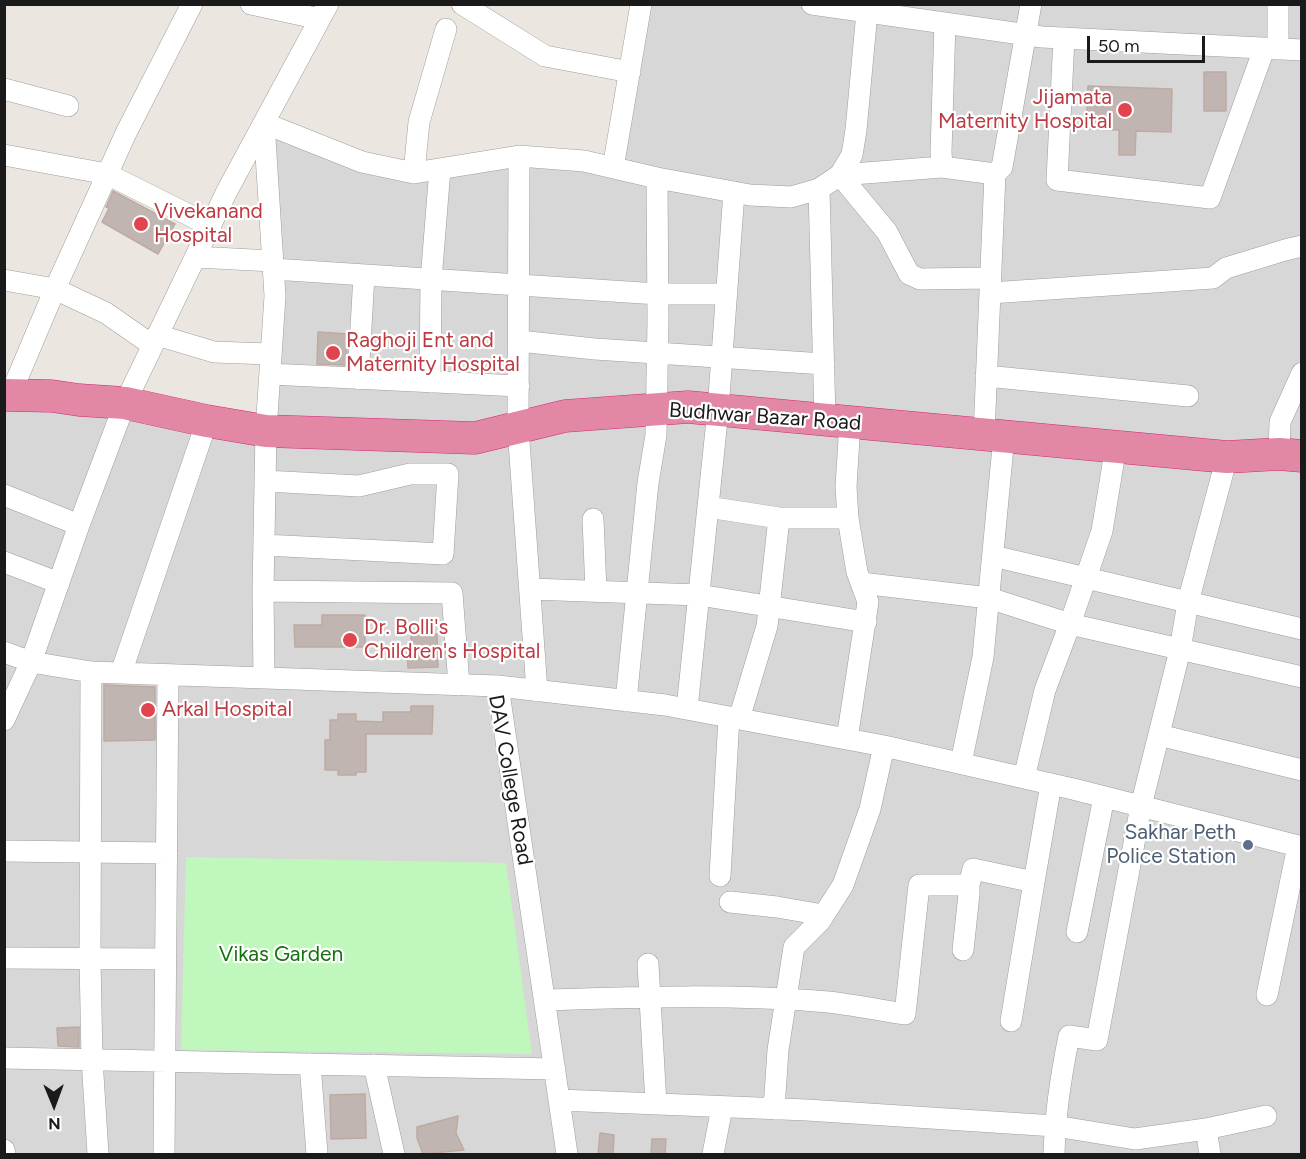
<!DOCTYPE html>
<html>
<head>
<meta charset="utf-8">
<style>
  body { margin:0 }
  #map { position:relative; width:1306px; height:1159px; overflow:hidden; background:#ece6e0; font-family:Figtree,sans-serif }
  canvas { display:block }
  .frame { position:absolute; inset:0; border:6px solid #1a1a1a; pointer-events:none }
  .north { position:absolute; left:24px; top:1075px; width:60px; height:60px; -webkit-text-stroke:4px #fff; paint-order:stroke; rotate:179deg; font-size:16px; font-weight:700; line-height:24px; text-align:center; color:#1a1a1a }
  .north::after { content:''; display:block; margin:auto; width:21px; height:27px; background:#1a1a1a; clip-path:polygon(50% 0,100% 100%,50% 72%,0 100%) }
  .scale { position:absolute; left:1087px; top:36px; width:118px; height:27px; box-sizing:border-box; border:3px solid #1a1a1a; border-top:0; padding-left:8px; font-size:18px; line-height:21px; white-space:nowrap; color:#1a1a1a; -webkit-text-stroke:4px #fff; paint-order:stroke }
</style>
</head>
<body>
<div id="map">
<canvas width="1306" height="1159"></canvas>
<div class="frame"></div>
<div class="north">N</div>
<div class="scale">50 m</div>
</div>
<script>
const ctx = document.querySelector('canvas').getContext('2d');
ctx.lineJoin = 'round';
function fillPath(path, color) { ctx.fillStyle = color; ctx.fill(path, 'evenodd'); }
function trace(path, color, width, dash) { ctx.strokeStyle = color; ctx.lineWidth = width; ctx.lineCap = dash ? 'butt' : 'round'; ctx.setLineDash(dash || []); ctx.stroke(path); }
function drawText(font, color, halo, rows, align = 'center') {
  ctx.font = font + ' Figtree,sans-serif'; ctx.lineWidth = 4.5; ctx.setLineDash([]); ctx.textBaseline = 'middle'; ctx.strokeStyle = halo; ctx.fillStyle = color; for (const [text, x, y, turn = 0] of rows) {
    ctx.save(); ctx.translate(x, y); ctx.rotate((+turn || 0) * Math.PI / 180); ctx.textAlign = isNaN(turn) ? turn : align; if (halo) ctx.strokeText(text, 0, 0); ctx.fillText(text, 0, 0); ctx.restore();
  }
}
fillPath(new Path2D(`
  M641 5H1301V1154H5V387L266 431 264 123 414 173 519 156 613 168Z`), '#d8d7d7');
fillPath(new Path2D(`
  M186 857 506 863 532 1054 181 1050Z`), '#bff7bc');
const building = new Path2D(`
  M1204 72H1226V111H1204Z
  M1088 86 1172 89 1171 132 1136 131 1135 155H1119V130L1086 129Z
  M113 191 175 224 158 254 102 222 109 208 106 207Z
  M318 332 348 334 346 365 317 364Z
  M322 615H365V647H295L294 625H322Z
  M437 634 438 667 408 668 407 653H412L411 636Z
  M104 685 155 687V740L104 741Z
  M411 706H433L432 734H366V772H356V775H338V770H325V740H330V720H338V714H356V721L383 722V712H411Z
  M79 1027V1047L58 1046 57 1028Z
  M365 1094 366 1138 331 1139 330 1095Z
  M458 1116 456 1133 464 1150 423 1154 417 1138V1127Z
  M600 1133 614 1135 613 1155H598Z
  M652 1139H666L665 1155H651Z`);
fillPath(building, '#c0b5b0');
trace(building, '#bdaba3', 1.5);
const minor = new Path2D(`
  M251 4 320 19
  M462 4 545 56 630 72
  M812 4 1042 37 1302 50
  M1278 4V49
  M945 23 941 152 942 167 995 174
  M1064 38 1057 180 1210 198 1264 49
  M4 89 68 106
  M4 155 107 174 211 226
  M519 156 518 428 537 691
  M942 167 840 175 887 232 909 274 920 279 990 278
  M613 168 641 4
  M414 173 419 122 446 29
  M819 189 825 419
  M196 257 272 261
  M273 269 658 294H727
  M4 280 55 289 106 313 152 345
  M990 293 1213 278 1226 268 1285 250 1302 246
  M157 335 214 352 270 354
  M519 341 595 349 824 364
  M270 374 519 386
  M986 376 1188 396
  M358 379 364 275
  M430 382 431 280 440 169
  M14 386 55 289 126 133 192 4
  M984 434 995 174 1002 167 1031 4
  M1279 454 1280 422 1302 373
  M4 495 79 525
  M708 507 779 518H848
  M593 519 596 591
  M264 545 443 554 448 474H410L359 486 265 481
  M993 556 1302 629
  M4 562 59 583
  M861 583 989 598 1070 624 1302 677
  M530 589 699 595 866 622
  M263 591 452 593 459 685
  M4 652 31 662 91 672 498 686 567 1154
  M91 672 90 959 92 1059 98 1154
  M121 673 207 421
  M264 678 263 591 266 431 275 296 264 123 362 162 414 173 519 156 584 161 657 178 750 195 791 197 819 189 840 175 852 155 856 130 867 12
  M498 686 665 705 884 746 1073 789 1302 847
  M626 701 648 483 656 435 658 320 657 178
  M687 709 718 410 734 192
  M739 719 767 626 779 518
  M4 720 31 662 79 525 125 403 227 191 328 4
  M1159 735 1302 770
  M847 739 868 602 857 572 848 518 846 487 850 422
  M961 763 983 657 1004 436
  M1024 778 1045 690 1070 624 1102 531 1116 446
  M4 851 167 853
  M720 876 729 717
  M1034 882 1051 784
  M969 885 973 869 1034 882 1011 1021
  M730 902 777 907 823 915
  M1077 932 1104 797
  M4 958 166 959
  M648 964 656 1104
  M1267 995 1298 846
  M545 1000C639 997 734 994 828 1002 854 1005 880 1010 905 1014L919 885H969V894L963 950
  M4 1058 555 1069
  M310 1064 317 1154
  M374 1065 394 1154
  M559 1100 807 1110 1055 1126 1135 1139 1206 1129 1266 1116
  M774 1109 778 1050 794 947 820 921 843 885 870 809 884 746
  M1206 1129 1210 1154
  M4 1150 5 1154
  M164 1154 168 675
  M713 1154 722 1107
  M1054 1154C1055 1115 1061 1075 1069 1036L1097 1040 1141 806 1180 650 1188 602 1227 457`);
const highway = new Path2D(`
  M4 395 52 396 79 400 125 403 207 421 266 431 475 438 565 416 688 407 1227 457 1279 454 1302 456`);
trace(minor, '#9e9e9e', 22);
trace(highway, '#cf2877', 33);
trace(minor, '#fff', 21);
trace(highway, '#e288a5', 32);
for (const [x, y, r, color] of [
  [1125,110,8,"#e0444e"],
  [141,224,8,"#e0444e"],
  [333,353,8,"#e0444e"],
  [350,640,8,"#e0444e"],
  [148,710,8,"#e0444e"],
  [1248,845,6,"#5c6f8a"]
]) { const dot = new Path2D(); dot.arc(x, y, r, 0, 2 * Math.PI); ctx.fillStyle = color; ctx.fill(dot); trace(dot, '#fff', 2); }
drawText('21px', '#be3a42', '#fff', [
  ["Jijamata",1112,98,"right"],
  ["Maternity Hospital",1112,122,"right"],
  ["Vivekanand",154,212],
  ["Hospital",154,236],
  ["Raghoji Ent and",346,341],
  ["Maternity Hospital",346,365],
  ["Dr. Bolli's",364,628],
  ["Children's Hospital",364,652],
  ["Arkal Hospital",162,710]
], 'left');
drawText('21px', '#1a1a1a', '#fff', [
  ["Budhwar Bazar Road",765,417,4],
  ["DAV College Road",510,780,80]
]);
drawText('21px', '#4e5e75', '#fff', [
  ["Sakhar Peth",1236,833],
  ["Police Station",1236,857]
], 'right');
drawText('21px', '#13730e', '#fff', [
  ["Vikas Garden",281,955]
]);
</script>
</body>
</html>
